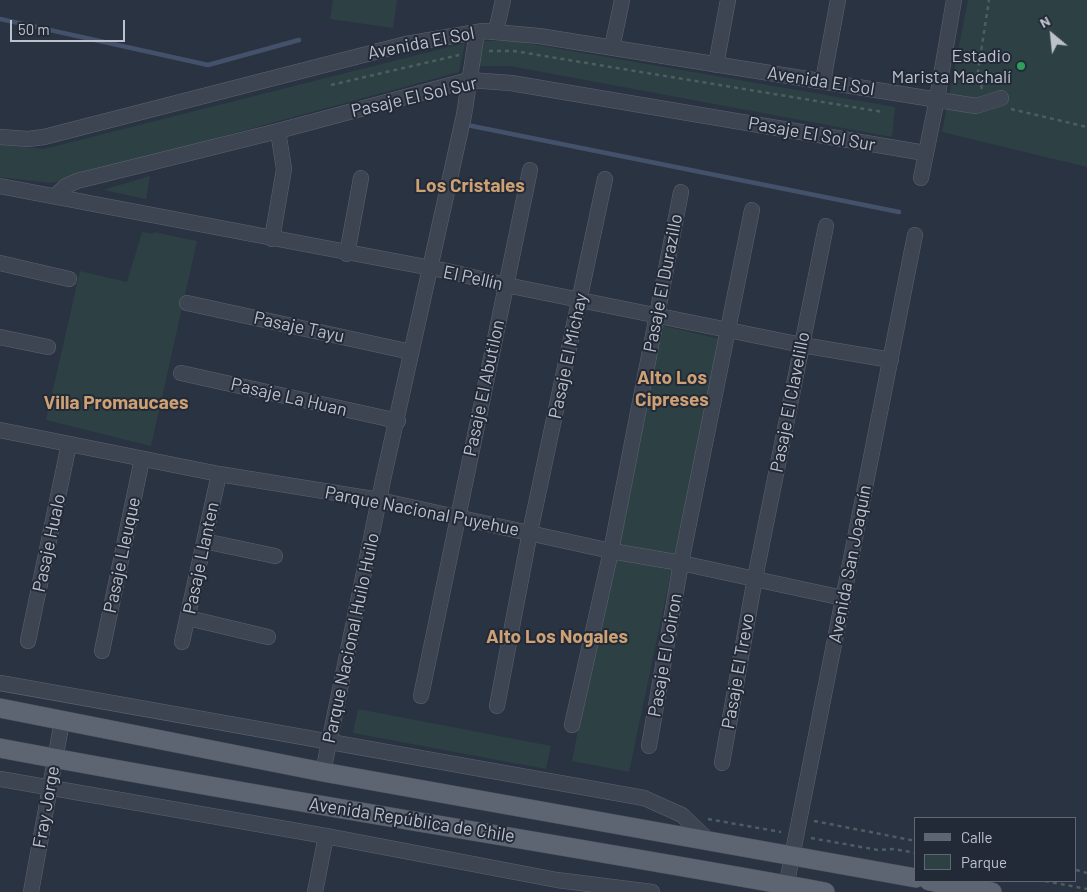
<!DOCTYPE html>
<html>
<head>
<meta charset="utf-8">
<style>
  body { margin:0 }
  #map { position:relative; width:1087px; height:892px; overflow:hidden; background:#2a3342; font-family:Barlow,sans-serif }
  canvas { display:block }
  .legend { position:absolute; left:914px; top:817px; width:162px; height:65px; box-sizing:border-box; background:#232a37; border:1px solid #606673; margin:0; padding:6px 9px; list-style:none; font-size:15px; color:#bcc1cc }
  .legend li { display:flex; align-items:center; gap:10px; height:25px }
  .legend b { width:25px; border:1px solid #606673 }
  .north { position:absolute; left:1027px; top:10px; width:50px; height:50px; -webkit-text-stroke:4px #232a37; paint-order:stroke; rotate:332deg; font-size:14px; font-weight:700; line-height:20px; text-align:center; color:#bcc1cc }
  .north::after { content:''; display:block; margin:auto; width:18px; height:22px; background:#bcc1cc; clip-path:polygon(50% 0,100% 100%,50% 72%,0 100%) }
  .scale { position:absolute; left:10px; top:20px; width:115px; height:22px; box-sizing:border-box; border:2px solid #bcc1cc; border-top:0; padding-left:6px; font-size:15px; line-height:18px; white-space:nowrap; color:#bcc1cc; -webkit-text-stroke:4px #232a37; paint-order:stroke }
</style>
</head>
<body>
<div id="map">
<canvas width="1087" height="892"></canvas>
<ul class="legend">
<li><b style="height:6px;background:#5d6472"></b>Calle</li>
<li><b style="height:14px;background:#2d4144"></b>Parque</li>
</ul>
<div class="north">N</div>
<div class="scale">50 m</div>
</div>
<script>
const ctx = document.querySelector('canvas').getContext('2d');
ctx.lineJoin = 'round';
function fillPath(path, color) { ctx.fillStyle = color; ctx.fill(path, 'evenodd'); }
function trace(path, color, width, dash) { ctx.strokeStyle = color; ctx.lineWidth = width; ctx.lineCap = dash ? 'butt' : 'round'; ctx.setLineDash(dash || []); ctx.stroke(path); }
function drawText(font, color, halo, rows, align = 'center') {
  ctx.font = font + ' Barlow,sans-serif'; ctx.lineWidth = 4; ctx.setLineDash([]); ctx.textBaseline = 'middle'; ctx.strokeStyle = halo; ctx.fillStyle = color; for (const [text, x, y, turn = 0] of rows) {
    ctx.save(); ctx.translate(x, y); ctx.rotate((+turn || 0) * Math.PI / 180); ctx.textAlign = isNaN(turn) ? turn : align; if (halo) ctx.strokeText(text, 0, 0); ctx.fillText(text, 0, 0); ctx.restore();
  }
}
fillPath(new Path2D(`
  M333 0H397L393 28 330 19Z
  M968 0H1087V167L942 132Z
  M481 41H514L895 107 892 137 510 66H477Z
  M465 43 459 72 51 183 0 177V145L44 149Z
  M150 176 146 199 103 190Z
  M142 232 153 234V232L197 241 151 446 46 420 80 271 127 282Z
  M655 324 720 339 629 772 572 761Z
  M358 709 551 746 546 769 353 733Z`), '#2d4144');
trace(new Path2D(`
  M0 19 208 65 299 40
  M467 125 899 212`), '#43516b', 4.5);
const minor = new Path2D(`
  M496 31 503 0
  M612 48 622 0
  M716 65 728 0
  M823 81 838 0
  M0 137 28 139 44 137 406 44 483 31 539 36 976 106 1001 98
  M921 178 937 99 954 0
  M0 186 447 271 506 285 802 345 891 360
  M56 195 66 186 77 181 278 131 469 80 511 83 925 153
  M272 239 284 169 278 131
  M347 254 361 178
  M0 263 69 279
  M187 303 411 352
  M0 337 48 347
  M181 373 398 421
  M0 430 219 474 379 500 611 551 681 563 843 598
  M204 541 275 556
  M188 618 268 637
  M28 641 69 444
  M182 642 219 474
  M102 651 142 459
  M0 683 644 798 682 815 710 842
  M421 696 530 170
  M497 706 530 532 605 179
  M572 725 611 551 681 192
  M649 746 681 563 752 210
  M722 763 755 578 826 226
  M323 772 383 480 464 115 477 32
  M0 779 326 836 557 880 652 892
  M31 892 62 721
  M315 892 326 836
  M785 892 915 235`);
const major = new Path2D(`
  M0 708 323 772 916 878
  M0 748C274 800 550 842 825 892
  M929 881 992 892`);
trace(minor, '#5d636f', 16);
trace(major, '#484e5b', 20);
trace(new Path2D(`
  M489 51H514L883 112
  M331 85 459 55
  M982 89 978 71 989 0
  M1011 109 1087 127
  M708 819 781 832
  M814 821 916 841
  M811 838 878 850 894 849 916 853
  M1076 870 1087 873
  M1045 881 1087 889`), '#4c5e62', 2.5, [4, 4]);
trace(minor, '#3e4552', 15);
trace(major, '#5d6472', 19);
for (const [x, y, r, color] of [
  [1021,66,5,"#2e9e5b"]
]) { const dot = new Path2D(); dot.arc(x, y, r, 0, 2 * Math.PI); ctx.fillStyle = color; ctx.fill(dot); trace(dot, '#232a37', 2); }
drawText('18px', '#bcc1cc', '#232a37', [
  ["Avenida El Sol",421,43,-11],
  ["Avenida El Sol",821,81,9],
  ["Pasaje El Sol Sur",414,97,-13],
  ["Pasaje El Sol Sur",812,134,10],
  ["El Pellín",473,278,12],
  ["Pasaje El Durazillo",663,283,-79],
  ["Pasaje Tayu",299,327,12],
  ["Pasaje El Michay",568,356,-78],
  ["Pasaje El Abutilon",484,388,-78],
  ["Pasaje La Huan",289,397,13],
  ["Pasaje El Clavelillo",790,402,-79],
  ["Parque Nacional Puyehue",422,511,11],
  ["Pasaje Hualo",49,543,-78],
  ["Pasaje Lleuque",122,555,-78],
  ["Pasaje Llanten",201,558,-78],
  ["Avenida San Joaquín",850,564,-79],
  ["Parque Nacional Huilo Huilo",351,638,-78],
  ["Pasaje El Coiron",665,655,-80],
  ["Pasaje El Trevo",738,671,-80],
  ["Fray Jorge",46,807,-80],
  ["Avenida República de Chile",412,820,9]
]);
drawText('18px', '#bcc1cc', '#232a37', [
  ["Estadio",1011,56],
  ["Marista Machalí",1011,77]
], 'right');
drawText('bold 19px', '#cea174', '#232a37', [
  ["Los Cristales",470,186],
  ["Alto Los",672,378],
  ["Cipreses",672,400],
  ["Villa Promaucaes",116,403],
  ["Alto Los Nogales",557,637]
]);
</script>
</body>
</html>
